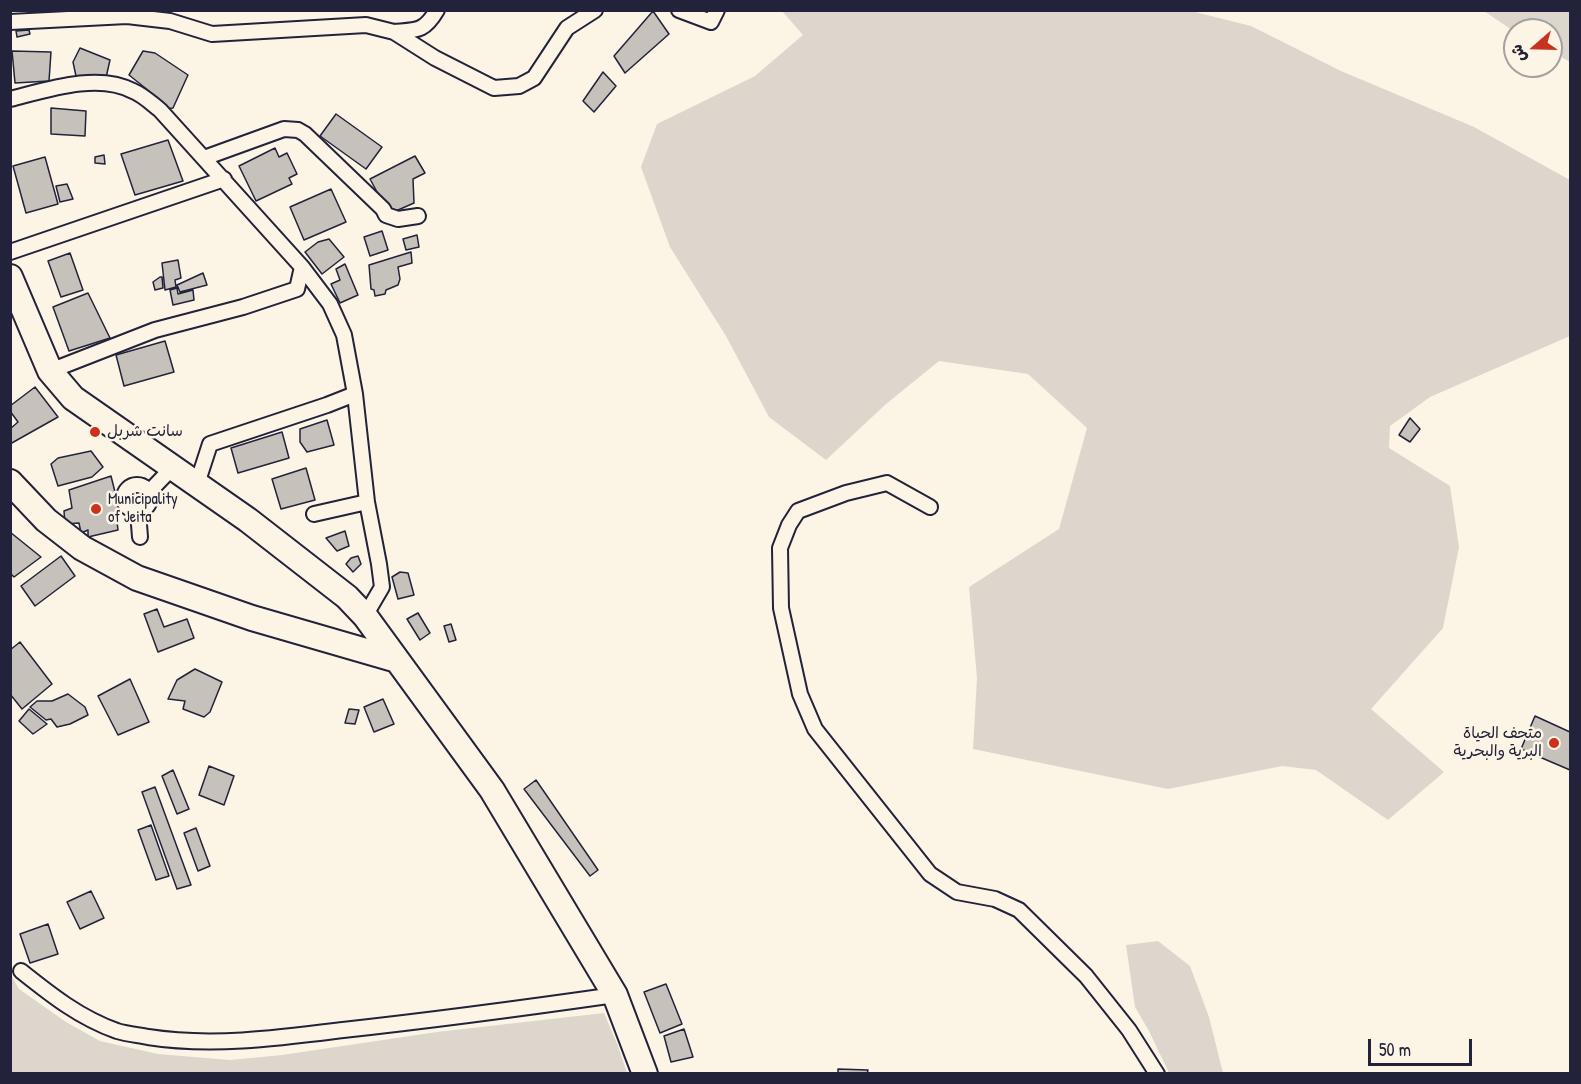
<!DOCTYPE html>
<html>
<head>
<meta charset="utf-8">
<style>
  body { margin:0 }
  #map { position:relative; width:1581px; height:1084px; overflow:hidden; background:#fcf5e5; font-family:"Patrick Hand","Playpen Sans Arabic",sans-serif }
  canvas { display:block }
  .frame { position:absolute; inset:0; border:12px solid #22223b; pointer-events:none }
  .north { position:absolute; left:1503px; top:18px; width:60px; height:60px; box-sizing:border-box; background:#fcf5e5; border:2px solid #a5a1a1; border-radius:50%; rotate:250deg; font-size:16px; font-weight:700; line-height:24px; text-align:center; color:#22223b }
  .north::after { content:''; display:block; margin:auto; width:21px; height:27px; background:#c8321e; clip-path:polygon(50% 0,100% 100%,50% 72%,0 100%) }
  .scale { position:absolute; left:1368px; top:1039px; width:104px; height:27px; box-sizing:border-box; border:3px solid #22223b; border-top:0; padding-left:8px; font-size:18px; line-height:21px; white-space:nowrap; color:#22223b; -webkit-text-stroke:4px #fcf5e5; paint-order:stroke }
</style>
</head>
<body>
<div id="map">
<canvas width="1581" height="1084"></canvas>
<div class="frame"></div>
<div class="north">ش</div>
<div class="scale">50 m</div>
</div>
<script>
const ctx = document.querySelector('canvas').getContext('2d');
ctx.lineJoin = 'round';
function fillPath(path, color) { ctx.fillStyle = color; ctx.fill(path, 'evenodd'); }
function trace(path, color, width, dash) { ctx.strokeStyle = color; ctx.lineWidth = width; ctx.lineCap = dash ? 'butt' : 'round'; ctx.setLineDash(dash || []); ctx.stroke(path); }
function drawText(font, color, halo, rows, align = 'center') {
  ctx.font = font + ' "Patrick Hand","Playpen Sans Arabic",sans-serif'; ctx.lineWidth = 5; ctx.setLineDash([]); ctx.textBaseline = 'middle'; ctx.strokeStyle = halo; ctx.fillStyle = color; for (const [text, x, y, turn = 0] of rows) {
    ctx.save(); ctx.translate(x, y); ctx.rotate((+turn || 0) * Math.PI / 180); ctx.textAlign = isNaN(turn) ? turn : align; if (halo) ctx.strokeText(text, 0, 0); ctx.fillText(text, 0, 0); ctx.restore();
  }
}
fillPath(new Path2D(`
  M1191 11 1251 26 1341 71 1474 127 1570 180V336L1430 397 1390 426 1389 448 1450 486 1459 547 1443 628 1371 709 1444 772 1388 820 1316 770 1282 766 1168 789 973 749 977 678 969 587 1059 529 1087 428 1028 374 939 361 886 404 826 460 769 417 726 336 670 247 641 167 657 124 755 76 803 35 782 11Z
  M1484 11H1570V62L1551 51V30H1515V32Z
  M1158 941 1190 966 1209 1017 1223 1073H1169L1149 1031 1135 1007 1126 945Z
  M11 975 19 989 66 1022 100 1041 158 1054 230 1060 282 1055 437 1032 604 1013 618 1046 627 1073H11Z`), '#dcd6cc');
const building = new Path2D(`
  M653 11 669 34 625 73 614 56Z
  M29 30 30 34 17 37 16 31Z
  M80 48 110 60 105 82 76 76 73 62Z
  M12 51 51 52 49 81 15 83Z
  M143 51 155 53 188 75 173 108 165 109 148 96 149 91 129 75Z
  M603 72 616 86 594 112 583 101Z
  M51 108 86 111 85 136 51 134Z
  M336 114 382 147 366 169 320 136Z
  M168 140 183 181 135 195 121 154Z
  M275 148 279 157 287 153 297 174 289 178 292 184 256 201 239 166Z
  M104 155 105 164 95 163V157Z
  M415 156 425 173 413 179 414 203 389 214 370 179Z
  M45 157 58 204 26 213 13 166Z
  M67 184 73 199 60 202 56 186Z
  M331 189 346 222 304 240 290 207Z
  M382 231 388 250 370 256 364 237Z
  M417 235 419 247 406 250 403 239Z
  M329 239 344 257 322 274 305 252 318 242Z
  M411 252 412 263 398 267 400 279 398 285 386 290 385 294 375 296 374 290 371 289 369 265Z
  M70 253 83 290 61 297 48 261Z
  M178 260 181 278 175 280 176 287 165 290 162 263Z
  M345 264 358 295 340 303 331 284 340 280 336 269Z
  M203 273 207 285 180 292 177 285Z
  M160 277H162L163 288 155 290 153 282Z
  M177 288 178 294 193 290 194 300 173 305 170 290Z
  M88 293 110 338 69 351 53 307Z
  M165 341 174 372 124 386 116 355Z
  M35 387 58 417 10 444V429L18 422 10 411V406Z
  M1410 418 1420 429 1410 442 1399 435Z
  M327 420 334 445 307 452 300 442V429Z
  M282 432 289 458 238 473 231 448Z
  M91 451 103 467 92 477 58 486 51 464 58 458Z
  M306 468 315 500 281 509 272 479Z
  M111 476 119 508 116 513 118 530 88 537V530L81 533 79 523 65 524 64 511 72 508 69 490Z
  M345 531 349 546 337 551 326 538Z
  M10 532 41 557 14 577 10 573Z
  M61 556 75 576 35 606 21 586Z
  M358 556 361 564 353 572 346 564 351 558Z
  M400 572 408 573 414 595 398 599 392 577Z
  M157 609 164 627 187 619 194 638 158 652 144 614Z
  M418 613 430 633 420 640 407 619Z
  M451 624 456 640 449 642 444 626Z
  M20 642 52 684 22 709 10 694V650Z
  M195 669 222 682 210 712 204 717 183 709 185 701 168 699 177 680Z
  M130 679 149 722 118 735 98 696Z
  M68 694 85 707 88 715 70 724 57 727 51 719 46 720 30 707 37 701H52Z
  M383 699 394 724 374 732 364 707Z
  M29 709 47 724 33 734 19 721Z
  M349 709 359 710 355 724 345 723Z
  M1535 716 1570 732V770L1521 749Z
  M209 766 234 776 224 805 199 795Z
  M173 770 189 809 177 814 162 776Z
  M536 780 598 870 590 876 524 789Z
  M155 787 191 885 177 889 142 792Z
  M151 825 169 876 156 880 138 830Z
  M196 828 210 866 198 871 184 833Z
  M91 891 104 918 80 929 67 902Z
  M48 924 58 954 30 963 20 934Z
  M666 984 682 1024 660 1033 644 992Z
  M684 1029 693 1057 671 1062 664 1036Z
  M838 1069 868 1070 867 1074H838Z`);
fillPath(building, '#c6c1bb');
trace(building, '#22223b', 1.5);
const minor = new Path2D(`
  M679 10 711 22 717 10
  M10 22 127 16 170 21 212 34 366 25 394 32 435 58 494 88 519 86 534 78 567 28 595 10
  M394 32C417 30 424 32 437 10
  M10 99C46 90 98 72 133 91 143 95 151 103 160 110L302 267 330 304 344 335 355 394 367 502 379 564 382 587 365 616
  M204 158 284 129 298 130 305 134 383 209 386 215 398 219 418 216
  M10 252 224 179
  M50 371 155 330 243 307 297 289 302 267
  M197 484 210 444 327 405 355 394
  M124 498a13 13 0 1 1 26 0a13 13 0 1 1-26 0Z
  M149 492 173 467
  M930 507 887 483 846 493 798 511 789 525 780 548 781 608 800 694 815 729 930 874 957 892 995 899 1019 910 1086 976 1129 1030 1157 1074
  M138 512 140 537
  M314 514 367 502
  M21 971C51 995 80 1018 117 1031 127 1034 138 1035 148 1037 212 1047 279 1038 343 1030 434 1020 524 1008 615 995`);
const trunk = new Path2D(`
  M10 277 50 371 73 398 248 520 347 597 365 616 492 790 615 995 645 1074
  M10 482 46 520 82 548 137 578 252 618 397 660`);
trace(minor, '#22223b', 18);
trace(trunk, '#22223b', 28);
trace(minor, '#fcf5e5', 14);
trace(trunk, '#fcf5e5', 24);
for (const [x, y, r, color] of [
  [95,432,6,"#c8321e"],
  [96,509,6,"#c8321e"],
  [1554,743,6,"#c8321e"]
]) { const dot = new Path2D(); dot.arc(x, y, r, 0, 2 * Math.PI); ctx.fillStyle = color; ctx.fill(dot); trace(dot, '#fcf5e5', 2); }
drawText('16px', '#22223b', '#fcf5e5', [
  ["سانت شربل",107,432],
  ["Municipality",108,500],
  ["of Jeita",108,518],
  ["متحف الحياة",1542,734,"right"],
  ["البرية والبحرية",1542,752,"right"]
], 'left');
</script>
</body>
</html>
